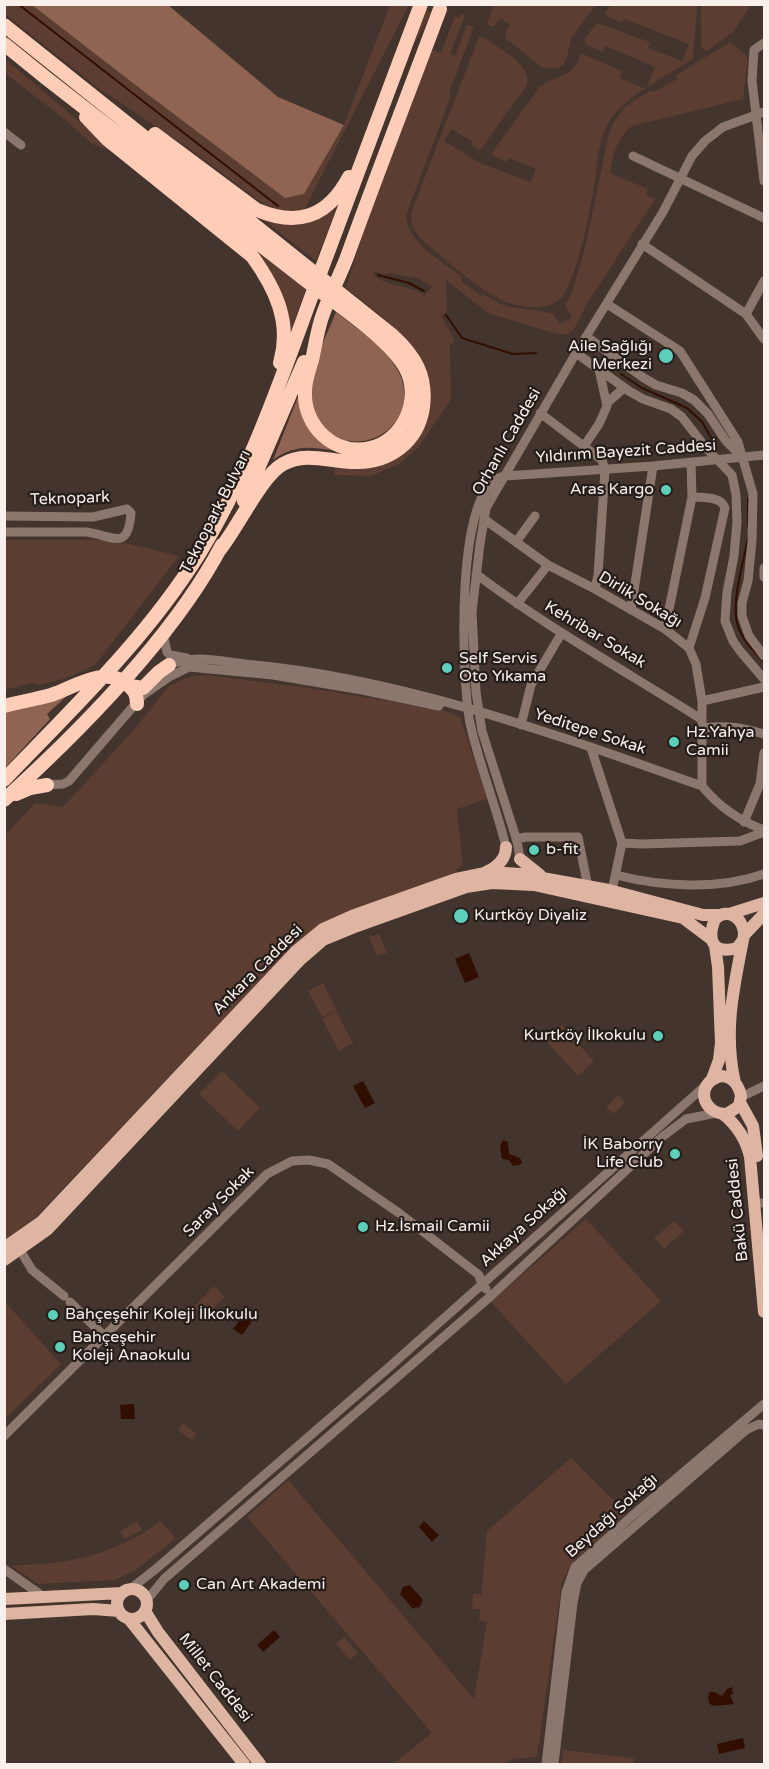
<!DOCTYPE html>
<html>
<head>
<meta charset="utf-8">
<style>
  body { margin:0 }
  #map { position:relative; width:769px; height:1769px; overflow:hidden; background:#43342d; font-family:"Varela Round",sans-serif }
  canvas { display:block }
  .frame { position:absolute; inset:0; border:6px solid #f9efeb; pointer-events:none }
</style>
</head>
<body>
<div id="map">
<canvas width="769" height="1769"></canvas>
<div class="frame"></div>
</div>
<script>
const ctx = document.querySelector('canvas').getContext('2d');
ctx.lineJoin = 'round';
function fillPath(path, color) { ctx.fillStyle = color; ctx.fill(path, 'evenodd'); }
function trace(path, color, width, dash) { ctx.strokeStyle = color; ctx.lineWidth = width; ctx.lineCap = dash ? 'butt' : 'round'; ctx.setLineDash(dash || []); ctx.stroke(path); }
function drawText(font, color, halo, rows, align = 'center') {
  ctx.font = font + ' "Varela Round",sans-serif'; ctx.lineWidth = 4.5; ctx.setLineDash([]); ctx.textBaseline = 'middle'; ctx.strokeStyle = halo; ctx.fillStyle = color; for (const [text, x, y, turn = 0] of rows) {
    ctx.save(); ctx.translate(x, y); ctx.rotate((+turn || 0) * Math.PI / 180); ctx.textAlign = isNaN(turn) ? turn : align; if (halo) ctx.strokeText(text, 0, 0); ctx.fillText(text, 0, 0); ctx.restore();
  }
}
fillPath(new Path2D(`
  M494 4H596V5L571 38 567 58 563 65 557 68H543L505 38 506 30 510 25 501 18 493 27 487 25Z
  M611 4 695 5 697 7 693 58 688 62C663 78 625 96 609 122 597 142 597 170 593 193 590 213 575 283 562 297 547 314 512 307 494 296 468 281 442 256 419 237L412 226 411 213 479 37 485 38C499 49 532 64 527 85L481 149 478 150 472 145 473 142 452 129 444 141 480 163 531 182 536 169 509 158 506 162 492 155 493 151 539 88C555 74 574 79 580 55L583 54 622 71 620 78 646 89 655 67 605 46 603 52 586 45 584 39 597 23 650 42 648 48 682 61 689 44 624 19 622 23 607 16 605 13Z
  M4 5H32L138 87 285 198 304 194 344 125 390 5H409L303 212 281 211 262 203 191 150 97 87 5 14Z
  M701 5V4L751 5 733 32 707 51 701 48Z
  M426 9 431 13 415 43 423 12Z
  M461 14 465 15 450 54 455 56 467 24 474 27 449 92 451 96 406 215C407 243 442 261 462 277L461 281 481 296 484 294 500 304 511 307 552 313 560 324 572 317 565 306 572 292 585 248 609 133 613 123 626 106 649 91 654 92 677 79 676 75 730 42 748 57 743 99 632 126C617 138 613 154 610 173L648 189 646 195 655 199 588 302 574 329 568 334H557L488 313 446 280 447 311 441 315 455 341 450 345 451 399 418 448 399 464 371 476 334 475 335 466H372L428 413C443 355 384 319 346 288L367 220 432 50 441 53 455 16 459 18ZM375 271 386 275 389 273 418 278 432 287 425 295C406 284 390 288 373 275Z
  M4 58 118 154 92 144 68 122 5 73Z
  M334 205 335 212 316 261 252 211 270 220Z
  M248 244 307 285 290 333 268 269Z
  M4 540H114L179 556 95 665 67 678 38 685 31 683 5 690Z
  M207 675 309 688 443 710 460 717 487 799 457 809 463 865 442 881 390 899 251 991 36 1217 5 1240V835L35 803 63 807 131 733 169 686 181 680 194 676Z
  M379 934 387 953 377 956 369 937Z
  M323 983 337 1010 322 1017 308 991Z
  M336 1011 353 1043 339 1051 322 1019Z
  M561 1025 594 1061 578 1076 546 1041Z
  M222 1071 260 1108 238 1131 199 1094Z
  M618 1095 625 1103 613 1114 606 1107Z
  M586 1219 661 1301 566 1384 491 1302Z
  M674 1221 684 1231 664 1249 654 1238Z
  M214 1286 225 1297 204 1317 194 1307Z
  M5 1302 61 1364 5 1419Z
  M183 1423 196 1434 191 1440 178 1430Z
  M571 1458 627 1513 574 1561 562 1582 537 1757 512 1759 505 1764H393L432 1733 247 1517 288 1480 474 1699 487 1622 479 1620 480 1609H472L473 1594H480L481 1599 487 1531Z
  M137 1521 142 1530 124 1539 120 1531Z
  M160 1521 176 1538 136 1570 115 1580 38 1584 12 1566C32 1564 53 1564 72 1560 98 1556 141 1538 160 1521Z
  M344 1637 358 1653 350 1660 336 1644Z
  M563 1750 634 1758 633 1764H561Z`), '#5b3d31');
fillPath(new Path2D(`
  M32 5H168L278 97 344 125 304 194 285 198 138 87Z
  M336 312C358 330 390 350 401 377 419 424 362 463 324 428 314 418 310 405 311 390 312 363 326 337 336 312Z
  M300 392 303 407 344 452C317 448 297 442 273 460Z
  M69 694 47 714 50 719 5 768V710Z`), '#906452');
fillPath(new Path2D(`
  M469 953 479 977 465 983 455 959Z
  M363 1081 375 1103 365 1108 353 1086Z
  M503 1140 508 1142 509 1154 520 1158 522 1162 520 1165 513 1166 509 1160 502 1159 500 1146Z
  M246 1312 254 1318 242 1335 233 1329Z
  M134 1404 135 1419H121L120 1405Z
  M424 1521 439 1535 432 1542 419 1527Z
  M410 1585 423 1600 419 1608 416 1607 413 1609 400 1594 403 1587Z
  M274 1630 280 1637 263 1652 257 1645Z
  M732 1687 733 1694 730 1695 734 1704 713 1706 709 1703 708 1697 710 1692H714L722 1696 727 1689Z
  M743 1738 745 1748 719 1754 717 1744Z`), '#310e00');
trace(new Path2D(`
  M18 4 278 206
  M378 275 409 283 424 291
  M446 315 462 338 513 354 536 353
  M621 374 642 388 687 408 702 422 714 443
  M748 499V526
  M748 538C744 562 729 606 739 629 745 643 755 652 764 662`), '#310e00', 2);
trace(new Path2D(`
  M764 43 754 50 752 81 764 181
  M4 132 21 145
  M633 156 764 218
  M642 244 746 314 764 339
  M607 304 680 351 738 442 753 494 752 541 748 581 742 603V616L749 636 764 656
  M746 314 764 281
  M587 337 644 378 656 385 682 393 694 400 708 414 726 441 741 456
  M576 353 629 391 643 399 671 409 682 417 706 448 732 475 736 495 737 522 734 556 727 592 725 621 733 641 740 651 764 679
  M608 402 624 388
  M540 413 602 460 605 470 598 575 595 589
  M584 446 599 424 607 406 599 369
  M4 516 93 517 127 509 131 513C128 553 112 535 86 532H4
  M484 519 548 565 595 589 665 629 689 648 696 664 702 701V786C719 807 740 821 764 830
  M516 542 535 516
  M764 568V577
  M476 574C548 628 625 671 701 719
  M517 604 548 565
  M631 610 653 466
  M665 629 692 497 691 462
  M163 634 167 652 170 655 187 658
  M689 648 705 598 725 508C721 496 703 498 692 497
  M169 665C195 654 217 661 245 664 402 678 554 734 702 786
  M702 701 764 687
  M521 725 531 685 561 634
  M702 728C726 725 741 727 764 734
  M591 748 622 843 612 891
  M43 785 63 784 69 781 143 695 169 677 189 667 273 675 362 690 439 706
  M744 822 760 784 764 753
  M516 839 526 837H578L588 887
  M622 843 642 844 740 841 764 832
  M506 847C496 805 479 765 470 723 462 683 453 482 505 476L653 466 764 455
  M520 859 517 841 482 731 476 692 472 612 480 544 486 508 576 353 663 212 692 156 705 141 723 127 764 112
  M616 875C663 887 718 890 764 874
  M741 1097 764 1086
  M761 1203H764
  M20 1250 32 1270 64 1296
  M70 1302 105 1337
  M4 1436 267 1174 292 1161 309 1160 328 1164 399 1213 479 1275 482 1285 486 1289
  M4 1569 44 1597
  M129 1590 157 1568 387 1369 706 1085
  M146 1601 164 1579 492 1295 662 1137 686 1119 716 1113
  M546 1764 566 1592 575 1567 632 1516 764 1404
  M554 1764 573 1603 577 1583 584 1570 746 1430 759 1424 764 1425`), '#8b776e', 9);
trace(new Path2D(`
  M520 859 540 875
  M486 872C497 867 506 860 506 847
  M729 914 764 903
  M744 935 764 914
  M722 1076C733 1077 739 1086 741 1096L739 1106 727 1114C700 1114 695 1081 722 1076Z
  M712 1079 719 1060 721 1043 718 967 715 946
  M735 1083C723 1031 734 986 744 935 744 919 728 906 715 919 707 939 712 955 737 948L743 940
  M741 1104 753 1126 757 1156
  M723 1114C738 1126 746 1139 750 1157L764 1312
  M4 1248 41 1222 295 952 323 929 352 916 456 879 490 872 520 874 609 890 703 915H719
  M4 1260 48 1229 300 960 323 940 357 926 466 887 492 883 534 885 683 918 711 939
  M117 1604a15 15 0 1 1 30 0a15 15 0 1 1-30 0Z
  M4 1599 122 1593
  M145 1611 158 1632 260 1764
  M4 1614 93 1609 119 1611
  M129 1619 244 1764`), '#deb5a3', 12);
trace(new Path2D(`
  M4 25 392 335C415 356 427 376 423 407 418 442 389 463 355 462 330 462 306 451 283 464 260 477 237 530 218 552
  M4 44 46 78 308 282C335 303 391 340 406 369 422 399 403 441 370 448 334 456 303 426 305 391 305 381 309 370 312 360 315 347 317 333 321 320 328 298 339 278 347 257 377 174 409 92 440 9
  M86 117 107 139 252 256C275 288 292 322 280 363
  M155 134 257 210C298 227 328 217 349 177
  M244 501 304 362
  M130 686 143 688 159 672 169 665
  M4 706C20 702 36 699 51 695 73 688 105 665 127 684 134 690 137 694 137 704
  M4 780C73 708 146 639 199 554 251 470 282 376 316 284 350 191 386 98 421 4
  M16 794 30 788 47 785
  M4 800C81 730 174 637 222 545`), '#fecdb8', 14);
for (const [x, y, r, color] of [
  [666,356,8,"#5cceba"],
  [666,490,6,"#5cceba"],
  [447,668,6,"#5cceba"],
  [674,742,6,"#5cceba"],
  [534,850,6,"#5cceba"],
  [461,916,8,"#5cceba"],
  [658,1036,6,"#5cceba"],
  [675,1154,6,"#5cceba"],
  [363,1227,6,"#5cceba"],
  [53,1315,6,"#5cceba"],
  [60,1347,6,"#5cceba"],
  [184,1585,6,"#5cceba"]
]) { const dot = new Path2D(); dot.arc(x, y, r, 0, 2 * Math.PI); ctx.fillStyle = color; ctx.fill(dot); trace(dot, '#241d1a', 2); }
drawText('16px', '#f9efeb', '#241d1a', [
  ["Aile Sağlığı",652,347,"right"],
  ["Merkezi",652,365,"right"],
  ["Aras Kargo",654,490,"right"],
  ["Self Servis",459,659],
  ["Oto Yıkama",459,677],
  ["Hz.Yahya",686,733],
  ["Camii",686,751],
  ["b-fit",546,850],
  ["Kurtköy Diyaliz",474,916],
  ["Kurtköy İlkokulu",646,1036,"right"],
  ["İK Baborry",663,1145,"right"],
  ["Life Club",663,1163,"right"],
  ["Hz.İsmail Camii",375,1227],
  ["Bahçeşehir Koleji İlkokulu",65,1315],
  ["Bahçeşehir",72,1338],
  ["Koleji Anaokulu",72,1356],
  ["Can Art Akademi",196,1585]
], 'left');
drawText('16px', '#f9efeb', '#241d1a', [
  ["Orhanlı Caddesi",507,442,-60],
  ["Yıldırım Bayezit Caddesi",626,452,-4],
  ["Teknopark",70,499,-2],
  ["Teknopark Bulvarı",216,512,-63],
  ["Dirlik Sokağı",640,600,31],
  ["Kehribar Sokak",595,635,31],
  ["Yeditepe Sokak",590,732,18],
  ["Ankara Caddesi",258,970,-45],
  ["Saray Sokak",219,1202,-45],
  ["Bakü Caddesi",738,1210,-96],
  ["Akkaya Sokağı",524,1227,-42],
  ["Beydağı Sokağı",612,1516,-42],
  ["Millet Caddesi",215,1678,52]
]);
</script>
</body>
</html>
